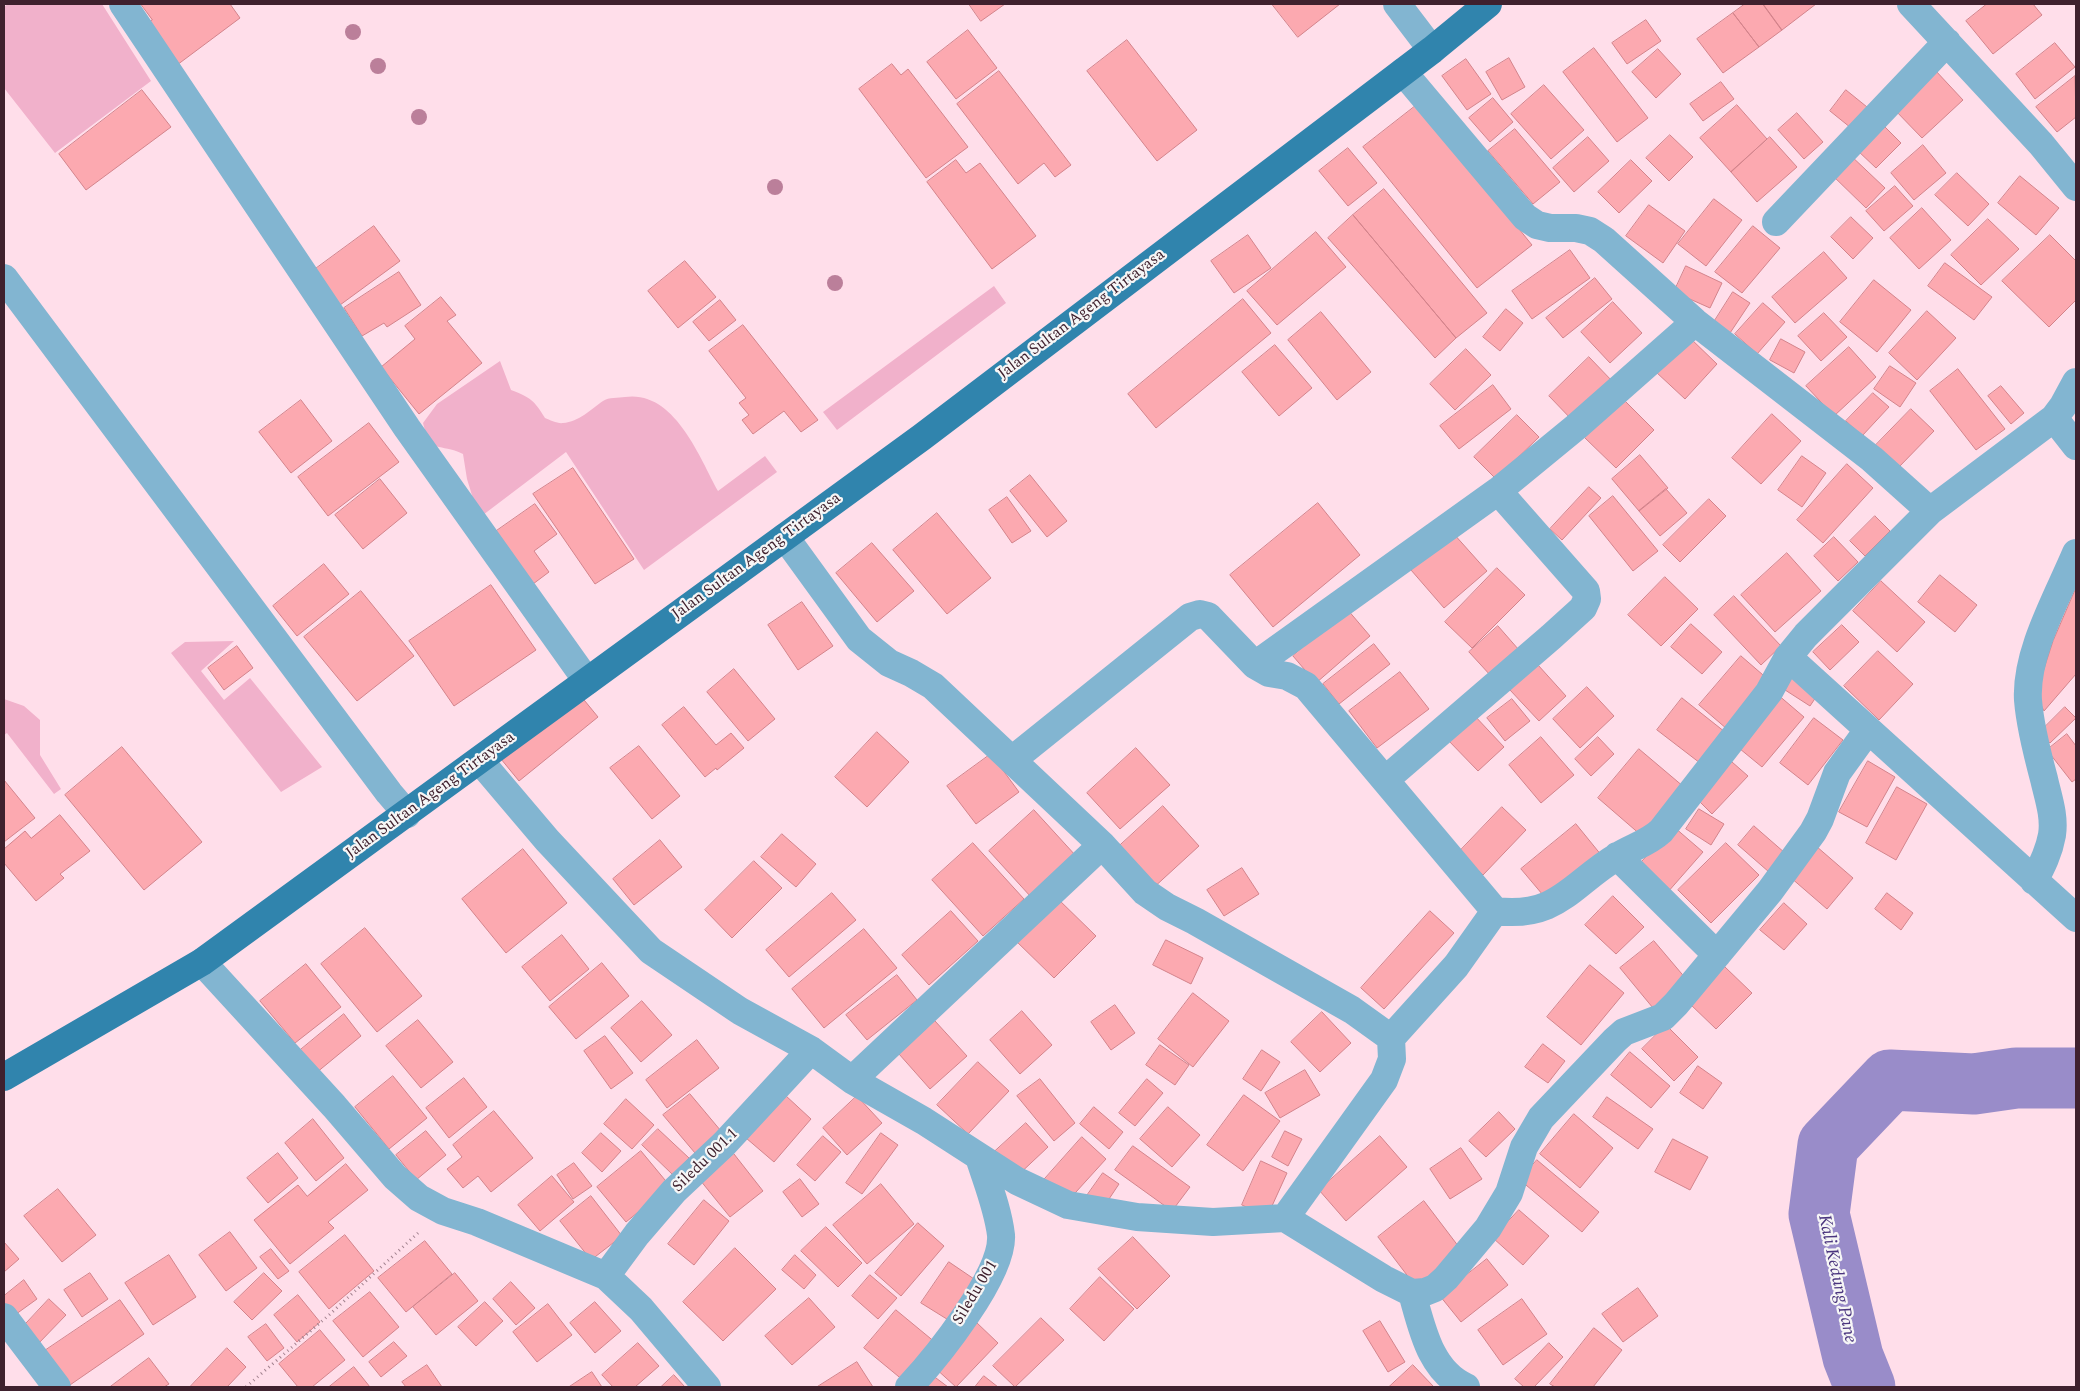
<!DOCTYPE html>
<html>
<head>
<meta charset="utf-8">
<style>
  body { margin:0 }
  #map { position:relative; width:2080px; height:1391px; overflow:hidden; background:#ffdeea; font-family:Spectral,serif }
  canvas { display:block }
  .frame { position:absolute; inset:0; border:5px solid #3f212e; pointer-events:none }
</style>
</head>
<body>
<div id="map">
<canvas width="2080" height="1391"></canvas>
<div class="frame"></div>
</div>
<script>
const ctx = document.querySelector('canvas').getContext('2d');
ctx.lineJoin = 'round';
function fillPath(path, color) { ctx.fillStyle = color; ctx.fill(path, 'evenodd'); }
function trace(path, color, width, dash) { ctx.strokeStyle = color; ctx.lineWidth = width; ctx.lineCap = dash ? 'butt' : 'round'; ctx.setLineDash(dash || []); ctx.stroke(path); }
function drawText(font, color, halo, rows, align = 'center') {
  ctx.font = font + ' Spectral,serif'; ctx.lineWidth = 4.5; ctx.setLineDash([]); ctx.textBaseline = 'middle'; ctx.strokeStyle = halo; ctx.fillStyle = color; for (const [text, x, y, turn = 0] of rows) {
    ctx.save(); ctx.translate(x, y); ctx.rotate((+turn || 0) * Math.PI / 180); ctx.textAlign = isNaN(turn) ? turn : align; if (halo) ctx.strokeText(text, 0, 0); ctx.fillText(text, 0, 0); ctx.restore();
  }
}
fillPath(new Path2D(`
  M8 4H102L151 81 55 153 4 88V7Z
  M994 286 1006 303 837 430 823 412Z
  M500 361 511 390C530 397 535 401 545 418 550 420 558 424 563 423 579 422 591 409 603 401 609 397 618 398 625 397 674 390 699 456 718 491L765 456 777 472 644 570 566 452 479 518 467 479 463 454C439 442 431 456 423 423L437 404Z
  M234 641 201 671 224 700 250 678 322 767 281 792 171 653 185 642Z
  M4 699 24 706 40 720V755L61 789 54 794 7 733 4 735Z`), '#f1b1cb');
trace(new Path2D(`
  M1865 1387 1853 1357 1819 1214 1828 1145 1890 1080 1974 1084 2016 1078H2076`), '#998cc9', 61);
const building = new Path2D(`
  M141 4H230L240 18 177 65 146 24 152 20Z
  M969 4H1005L981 21Z
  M1272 4H1340L1298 37Z
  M1745 4H1763L1782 30 1759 47 1733 13Z
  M1763 4H1816L1782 30Z
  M1987 4H2033L2042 15 1993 54 1966 21Z
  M1733 13 1759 47 1723 73 1697 39Z
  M1646 20 1661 41 1627 64 1612 43Z
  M968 30 997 68 956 99 927 62Z
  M1127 40 1197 130 1157 161 1087 71Z
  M2055 43 2075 67 2035 99 2016 74Z
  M1594 48 1648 118 1617 142 1563 72Z
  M1658 49 1681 74 1656 98 1632 72Z
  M1509 58 1525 87 1502 100 1486 72Z
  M1466 59 1491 94 1467 110 1442 76Z
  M892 64 901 75 908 69 968 147 926 178 859 89Z
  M1935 70 1963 100 1922 138 1893 108Z
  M999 71 1071 165 1055 177 1044 163 1018 184 957 104Z
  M2075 76 2076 117 2057 132 2036 107Z
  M1721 82 1734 99 1703 121 1690 104Z
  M1544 85 1584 130 1551 159 1511 114Z
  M142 90 171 127 86 190 59 154Z
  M1846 90 1872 111 1856 132 1830 111Z
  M1493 98 1513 122 1490 142 1469 118Z
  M1418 104 1532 245 1477 288 1363 147Z
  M1737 105 1767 139 1731 172 1700 138Z
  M1797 113 1823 142 1804 159 1778 130Z
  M1882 124 1901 143 1876 168 1857 150Z
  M1515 129 1560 182 1533 204 1488 151Z
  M1670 135 1693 157 1669 181 1646 158Z
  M1588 137 1609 161 1574 192 1553 168Z
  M1770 137 1797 167 1757 202 1731 172Z
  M1923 145 1946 173 1914 200 1891 173Z
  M1348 148 1377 183 1348 206 1319 171Z
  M1848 153 1885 188 1866 208 1830 173Z
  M956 160 966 173 980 163 1036 236 992 269 927 182Z
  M1631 160 1652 181 1619 213 1598 192Z
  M1957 173 1989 204 1968 226 1935 195Z
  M2020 176 2059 208 2036 235 1998 203Z
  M1895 186 1913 206 1884 231 1866 211Z
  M1384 189 1487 313 1456 338 1353 215Z
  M1714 199 1742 220 1706 266 1678 244Z
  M1649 205 1685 231 1663 263 1626 236Z
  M1922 208 1951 240 1919 269 1890 238Z
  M1353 215 1456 338 1435 358 1328 238Z
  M1851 217 1873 238 1853 259 1831 237Z
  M1988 219 2019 249 1981 285 1951 255Z
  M374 226 400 261 340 305 314 270Z
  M1753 226 1780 248 1742 293 1715 272Z
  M1316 232 1346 267 1277 325 1247 291Z
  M1248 235 1271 268 1234 293 1211 261Z
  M2050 235 2076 261V300L2049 327 2002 281Z
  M1570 250 1590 278 1532 319 1512 291Z
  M1824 252 1847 278 1795 323 1772 297Z
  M685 261 716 297 678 328 648 291Z
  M1945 263 1992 297 1974 320 1928 286Z
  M1686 266 1722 283 1710 308 1674 292Z
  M399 272 421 305 387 327 384 323 362 336 344 308Z
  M1595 278 1612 299 1563 338 1546 318Z
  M1874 280 1911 310 1877 352 1840 322Z
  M1733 292 1750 303 1730 333 1714 322Z
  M441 297 456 315 447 321 482 363 419 414 381 367 415 339 405 326Z
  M1243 299 1271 333 1156 428 1128 394Z
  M720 300 736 320 709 341 693 322Z
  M1613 302 1642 333 1610 363 1581 332Z
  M1763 303 1785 322 1757 354 1735 334Z
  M1506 309 1523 323 1500 351 1483 337Z
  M1927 311 1956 338 1917 380 1889 353Z
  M1321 312 1371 372 1337 400 1288 340Z
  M1824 313 1847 337 1821 361 1798 336Z
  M743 325 818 420 801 432 784 411 753 434 742 420 749 415 739 403 746 398 709 351Z
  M1689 337 1717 364 1685 399 1656 372Z
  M1781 339 1805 352 1794 373 1770 360Z
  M1275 345 1312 388 1279 416 1242 372Z
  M1849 347 1876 377 1834 416 1806 386Z
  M1466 349 1491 375 1455 410 1430 384Z
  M1589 357 1614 383 1574 422 1549 396Z
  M1890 366 1916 383 1900 407 1874 389Z
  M1958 369 2005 429 1976 450 1930 391Z
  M1493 385 1511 409 1459 449 1440 426Z
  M2001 386 2024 413 2011 424 1988 396Z
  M1873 393 1889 407 1862 436 1846 421Z
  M1623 399 1654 430 1616 468 1585 438Z
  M301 400 332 441 291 473 259 432Z
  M1911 409 1934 431 1898 468 1875 446Z
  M1772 414 1801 441 1761 484 1732 458Z
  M1517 415 1539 437 1496 479 1474 457Z
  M369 423 399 462 328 516 298 477Z
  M1640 455 1668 488 1639 511 1612 479Z
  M1802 456 1826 473 1802 507 1778 490Z
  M1847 464 1873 488 1823 543 1797 520Z
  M573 468 634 559 595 584 533 494Z
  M1030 475 1067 521 1047 537 1010 491Z
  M380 479 407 513 363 549 335 515Z
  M1589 487 1601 498 1562 540 1550 529Z
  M1666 489 1687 513 1660 536 1639 511Z
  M1613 496 1658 551 1633 571 1589 516Z
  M1007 497 1031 531 1012 543 989 510Z
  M1709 499 1726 516 1680 562 1663 545Z
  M1318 503 1360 555 1273 627 1230 575Z
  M535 504 557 534 534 551 549 572 533 584 495 532Z
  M937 513 991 578 947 614 893 550Z
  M1875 516 1890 531 1865 556 1850 541Z
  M1453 533 1487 571 1444 608 1411 570Z
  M1834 537 1858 562 1838 581 1814 556Z
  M872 543 914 591 877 622 836 573Z
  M1787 553 1821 591 1775 632 1741 595Z
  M324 564 349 594 297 636 273 606Z
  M1497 568 1525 595 1472 648 1445 622Z
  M1940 575 1977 605 1955 632 1918 602Z
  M1665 577 1698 609 1661 646 1628 615Z
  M1881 581 1925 622 1897 652 1853 611Z
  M491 585 536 650 454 706 409 641Z
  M2076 588V674L2044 711 2039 701 2038 687 2053 641Z
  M361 591 414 656 357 701 304 637Z
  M1734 596 1781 646 1761 665 1714 615Z
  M802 602 833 646 798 670 768 625Z
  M1347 609 1370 636 1316 683 1293 656Z
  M1691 624 1722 652 1702 674 1671 647Z
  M1842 625 1859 642 1830 670 1813 652Z
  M1498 626 1519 650 1491 676 1469 652Z
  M1374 644 1390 664 1339 704 1323 684Z
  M237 646 253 668 224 690 208 668Z
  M1878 651 1913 684 1879 720 1844 686Z
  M1741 656 1770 681 1727 729 1699 705Z
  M1538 665 1566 696 1539 721 1510 690Z
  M734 669 775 719 748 741 707 692Z
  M1400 672 1429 709 1377 748 1349 711Z
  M1791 673 1820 691 1810 706 1782 688Z
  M1587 687 1614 716 1580 748 1553 719Z
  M1777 694 1804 717 1762 767 1734 744Z
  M580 695 598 717 519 781 501 759Z
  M1682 698 1725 732 1700 763 1657 730Z
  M1512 699 1530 721 1505 741 1487 718Z
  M684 707 716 745 731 733 744 748 717 770 716 768 705 777 662 725Z
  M2065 707 2076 718 2050 743 2039 733Z
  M1473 714 1504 747 1478 771 1447 739Z
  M1814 718 1843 740 1808 785 1780 763Z
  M877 732 909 762 867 807 835 777Z
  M2067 734 2076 746V779L2072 782 2047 750Z
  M1541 737 1574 775 1541 803 1509 765Z
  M1598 737 1614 754 1591 776 1575 759Z
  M639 746 680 796 652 819 610 768Z
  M122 747 202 842 144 890 65 795Z
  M1136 748 1170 785 1120 829 1087 793Z
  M1639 749 1684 787 1642 836 1598 798Z
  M991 754 1019 792 976 824 947 786Z
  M1868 761 1895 777 1867 827 1839 812Z
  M1732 762 1748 776 1712 814 1697 799Z
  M4 780 35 818 4 842Z
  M1897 787 1927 804 1896 860 1866 843Z
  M1163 806 1199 846 1151 890 1115 850Z
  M1502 807 1526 830 1483 875 1459 852Z
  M1699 809 1724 824 1711 845 1686 829Z
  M1034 810 1076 856 1031 897 989 851Z
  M60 815 90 851 60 874 64 878 36 901 4 863V849L25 831 31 838Z
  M1576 824 1602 856 1548 901 1521 869Z
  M1754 826 1785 853 1769 872 1738 845Z
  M1674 827 1703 852 1667 893 1637 867Z
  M782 834 816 864 796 887 761 857Z
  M660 840 682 867 634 905 613 879Z
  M973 843 1024 899 983 936 932 880Z
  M1726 843 1759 875 1711 923 1678 890Z
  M1816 846 1853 878 1827 909 1790 877Z
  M523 849 567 903 506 953 462 899Z
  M754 861 782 888 732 938 705 910Z
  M1242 868 1259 894 1224 916 1207 890Z
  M832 893 856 920 789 977 766 950Z
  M1887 893 1913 913 1901 930 1875 909Z
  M1613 896 1644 927 1616 954 1585 925Z
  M1056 897 1096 936 1054 978 1014 939Z
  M1784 903 1807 924 1784 950 1760 930Z
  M951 911 978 941 929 985 902 955Z
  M1430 911 1454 933 1384 1009 1361 988Z
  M365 928 422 996 377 1032 321 964Z
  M864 929 897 968 824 1028 792 989Z
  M562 935 589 969 550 1001 522 967Z
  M1166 940 1203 958 1191 984 1153 965Z
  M1654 941 1687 980 1653 1008 1620 968Z
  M602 963 629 996 576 1039 549 1007Z
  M306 964 341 1007 295 1043 260 1001Z
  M1590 965 1624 993 1581 1045 1547 1017Z
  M1725 967 1752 993 1716 1029 1689 1003Z
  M897 975 917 1000 867 1040 846 1015Z
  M1193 993 1229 1021 1193 1067 1158 1039Z
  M642 1001 672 1035 641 1062 611 1028Z
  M1115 1005 1135 1033 1111 1050 1091 1022Z
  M1022 1011 1052 1045 1020 1074 990 1040Z
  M1322 1012 1351 1043 1320 1072 1291 1042Z
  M344 1014 361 1036 316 1073 298 1052Z
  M418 1020 453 1062 421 1088 386 1046Z
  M935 1021 967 1056 930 1089 899 1054Z
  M1666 1025 1698 1057 1674 1081 1642 1049Z
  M605 1036 633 1073 611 1089 584 1051Z
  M697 1040 719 1068 667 1108 646 1080Z
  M1543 1044 1565 1061 1548 1083 1525 1067Z
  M1160 1045 1189 1065 1175 1085 1146 1065Z
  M1262 1050 1280 1062 1261 1091 1243 1079Z
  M1630 1052 1670 1086 1651 1108 1611 1075Z
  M978 1062 1009 1091 968 1134 937 1105Z
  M1698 1066 1722 1083 1703 1109 1680 1093Z
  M1305 1070 1320 1095 1280 1118 1265 1093Z
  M393 1076 427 1118 389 1149 355 1107Z
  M464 1078 487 1107 449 1138 426 1108Z
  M1040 1079 1075 1123 1054 1141 1017 1096Z
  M1147 1079 1163 1093 1135 1126 1119 1113Z
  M690 1094 721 1131 695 1153 663 1115Z
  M785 1095 811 1119 774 1162 746 1138Z
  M1244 1095 1280 1121 1243 1171 1207 1145Z
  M857 1096 882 1123 847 1155 823 1128Z
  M1607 1097 1653 1129 1638 1149 1593 1117Z
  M626 1099 654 1125 632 1149 604 1124Z
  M1094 1107 1123 1132 1109 1149 1080 1124Z
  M1168 1107 1200 1135 1172 1167 1140 1139Z
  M494 1111 533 1158 491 1192 478 1176 463 1188 447 1169 462 1157 453 1145Z
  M1499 1112 1515 1129 1486 1157 1469 1141Z
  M1574 1114 1613 1148 1580 1188 1540 1154Z
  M313 1119 344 1158 316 1181 285 1143Z
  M1026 1123 1048 1147 1015 1178 992 1154Z
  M658 1129 689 1158 673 1175 642 1145Z
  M426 1131 446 1155 416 1180 396 1155Z
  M1285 1131 1302 1139 1288 1166 1272 1157Z
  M601 1133 621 1151 602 1172 582 1153Z
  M881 1133 898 1145 862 1194 846 1183Z
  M823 1136 841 1152 815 1181 797 1165Z
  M1380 1136 1407 1167 1346 1221 1319 1190Z
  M1082 1137 1106 1159 1066 1203 1042 1182Z
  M1673 1139 1708 1157 1690 1190 1655 1172Z
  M1133 1146 1190 1187 1172 1211 1115 1170Z
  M1461 1148 1482 1179 1450 1199 1430 1169Z
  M641 1151 670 1186 626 1222 597 1187Z
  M278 1153 298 1178 268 1203 247 1178Z
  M734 1154 763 1191 730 1217 700 1180Z
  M1537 1160 1599 1212 1582 1232 1520 1180Z
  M1261 1161 1287 1173 1267 1217 1242 1205Z
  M574 1163 592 1186 573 1199 557 1175Z
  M346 1164 368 1190 328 1222 334 1228 290 1264 254 1220 298 1185 307 1196Z
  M1103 1173 1119 1184 1103 1208 1086 1197Z
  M552 1176 574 1202 540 1231 518 1205Z
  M800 1179 819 1204 802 1217 783 1192Z
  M881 1184 914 1224 867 1264 833 1225Z
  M58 1189 96 1235 62 1262 24 1216Z
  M591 1196 622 1236 591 1260 560 1221Z
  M704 1200 729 1221 694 1265 668 1244Z
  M1424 1201 1462 1251 1416 1287 1378 1237Z
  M1519 1210 1549 1236 1523 1265 1493 1238Z
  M918 1223 944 1246 901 1296 875 1273Z
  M826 1227 862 1263 838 1287 801 1251Z
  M230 1232 257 1268 226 1291 199 1255Z
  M345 1235 374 1271 329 1309 299 1272Z
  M1133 1237 1170 1276 1137 1309 1098 1269Z
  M425 1241 452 1274 406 1312 378 1278Z
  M4 1242 19 1259 4 1272Z
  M735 1248 776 1289 723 1341 683 1302Z
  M271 1249 289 1271 278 1279 260 1257Z
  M169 1255 196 1297 153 1325 125 1283Z
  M795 1255 816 1275 804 1289 782 1270Z
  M1487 1259 1508 1285 1461 1322 1440 1296Z
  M949 1262 977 1281 950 1321 921 1303Z
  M90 1273 108 1299 82 1317 64 1290Z
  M264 1273 282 1291 252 1320 234 1302Z
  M455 1273 478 1301 436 1335 413 1307Z
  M870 1275 897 1298 878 1319 852 1296Z
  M1100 1277 1134 1309 1104 1341 1070 1309Z
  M24 1280 37 1299 12 1317 4 1306V1296Z
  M511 1282 535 1308 516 1325 493 1299Z
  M1638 1288 1658 1316 1623 1342 1602 1314Z
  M370 1292 399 1327 363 1357 333 1321Z
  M298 1295 320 1322 297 1342 274 1315Z
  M809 1298 835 1327 792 1365 765 1336Z
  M49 1299 66 1315 37 1345 21 1329Z
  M1522 1299 1547 1334 1503 1365 1478 1330Z
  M120 1300 144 1334 67 1387 43 1352Z
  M485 1302 503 1321 476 1346 458 1327Z
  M595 1302 621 1331 595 1353 570 1323Z
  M548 1304 572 1335 537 1362 513 1332Z
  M896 1310 936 1343 904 1381 864 1348Z
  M1041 1318 1064 1340 1015 1387 993 1366Z
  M1380 1321 1405 1362 1388 1372 1363 1331Z
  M976 1322 998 1343 956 1387 934 1367Z
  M266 1324 284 1348 267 1361 248 1337Z
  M1594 1328 1622 1350 1593 1387H1555L1550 1384Z
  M320 1330 345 1360 312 1387H298L279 1364Z
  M394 1342 407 1356 381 1377 369 1362Z
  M638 1343 659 1366 635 1387H613L602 1375Z
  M1549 1343 1563 1357 1534 1387H1524L1515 1379Z
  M227 1348 246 1367 227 1387H190Z
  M149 1358 169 1384 164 1387H110Z
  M857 1362 873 1387H817Z
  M427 1365 442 1387H406L402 1382Z
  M1413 1365 1434 1387H1389Z
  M354 1367 370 1387H329Z
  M592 1372 602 1387H569Z
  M674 1375 685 1387H661Z
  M932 1375 948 1387H922Z
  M984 1376 998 1387H975Z`);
fillPath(building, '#fca9b0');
trace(building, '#d3838b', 1);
trace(new Path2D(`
  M246 1387 329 1315 418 1233`), '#a2828f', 3, [1, 4]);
trace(new Path2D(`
  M123 4 407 428 587 681
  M1397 4 1432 50
  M1911 4 2041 144 2076 187
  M1403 72 1525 217 1537 225 1550 228H1576L1590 231 1604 240 1695 322 1872 459 1930 511
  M1776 222 1947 42
  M4 278 389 793 407 814
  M2054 418 2076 446
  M785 537 859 639 889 663 911 673 933 686 1102 845 1145 892 1167 907 1195 921 1352 1010 1391 1038 1456 966 1495 911
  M1788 657 2076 918
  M1255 665 1498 491 1576 427 1695 322
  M1012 760 1190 617 1200 614 1208 616 1255 665 1269 673 1287 676 1306 686 1495 911C1558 919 1571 884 1618 856 1633 847 1648 843 1661 831L1769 692 1788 657 1806 635 1930 511 2054 418 2063 406 2076 382
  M480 761 547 840 651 951 740 1011 811 1050 852 1080 924 1121 1017 1181 1068 1205 1137 1217 1213 1222 1285 1218 1384 1279 1412 1293 1425 1292 1435 1288 1446 1278 1488 1228 1509 1193 1524 1147 1541 1118 1615 1040 1624 1032 1663 1017 1676 1004 1770 891 1813 832 1820 819 1837 773 1868 730
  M1385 780 1551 637 1583 608 1587 599 1586 591 1498 491
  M1617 856 1717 955
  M2034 881C2042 866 2049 852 2052 835 2055 816 2048 797 2044 779 2037 753 2030 726 2028 700 2025 653 2058 596 2076 553
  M202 962 334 1106 395 1177 419 1198 443 1211 477 1222 606 1276 641 1309 707 1387
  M852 1080 1102 845
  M1285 1218 1384 1080 1392 1059 1391 1038
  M606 1276 637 1234 674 1191 724 1144 811 1050
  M1412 1293C1422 1328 1430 1371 1466 1387
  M4 1317 57 1387
  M909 1387C936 1358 1004 1274 1001 1235 998 1209 987 1182 979 1157`), '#82b5d1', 28);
trace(new Path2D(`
  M4 1077 202 962 922 437 1432 50 1488 4`), '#3084ad', 28);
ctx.fillStyle = '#bb7f9a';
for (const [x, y] of [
  [353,32],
  [378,66],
  [419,117],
  [775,187],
  [835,283]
]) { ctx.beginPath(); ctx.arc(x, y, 8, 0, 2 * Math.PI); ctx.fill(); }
drawText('16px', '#3f212e', '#f6f6f6', [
  ["Jalan Sultan Ageng Tirtayasa",1082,315,-37],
  ["Jalan Sultan Ageng Tirtayasa",757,557,-36],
  ["Jalan Sultan Ageng Tirtayasa",431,796,-36],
  ["Siledu 001.1",706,1161,-44],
  ["Siledu 001",976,1293,-59]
]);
drawText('italic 18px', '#4a357e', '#f6f6f6', [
  ["Kali Kedung Pane",1836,1279,78]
]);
</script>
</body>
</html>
